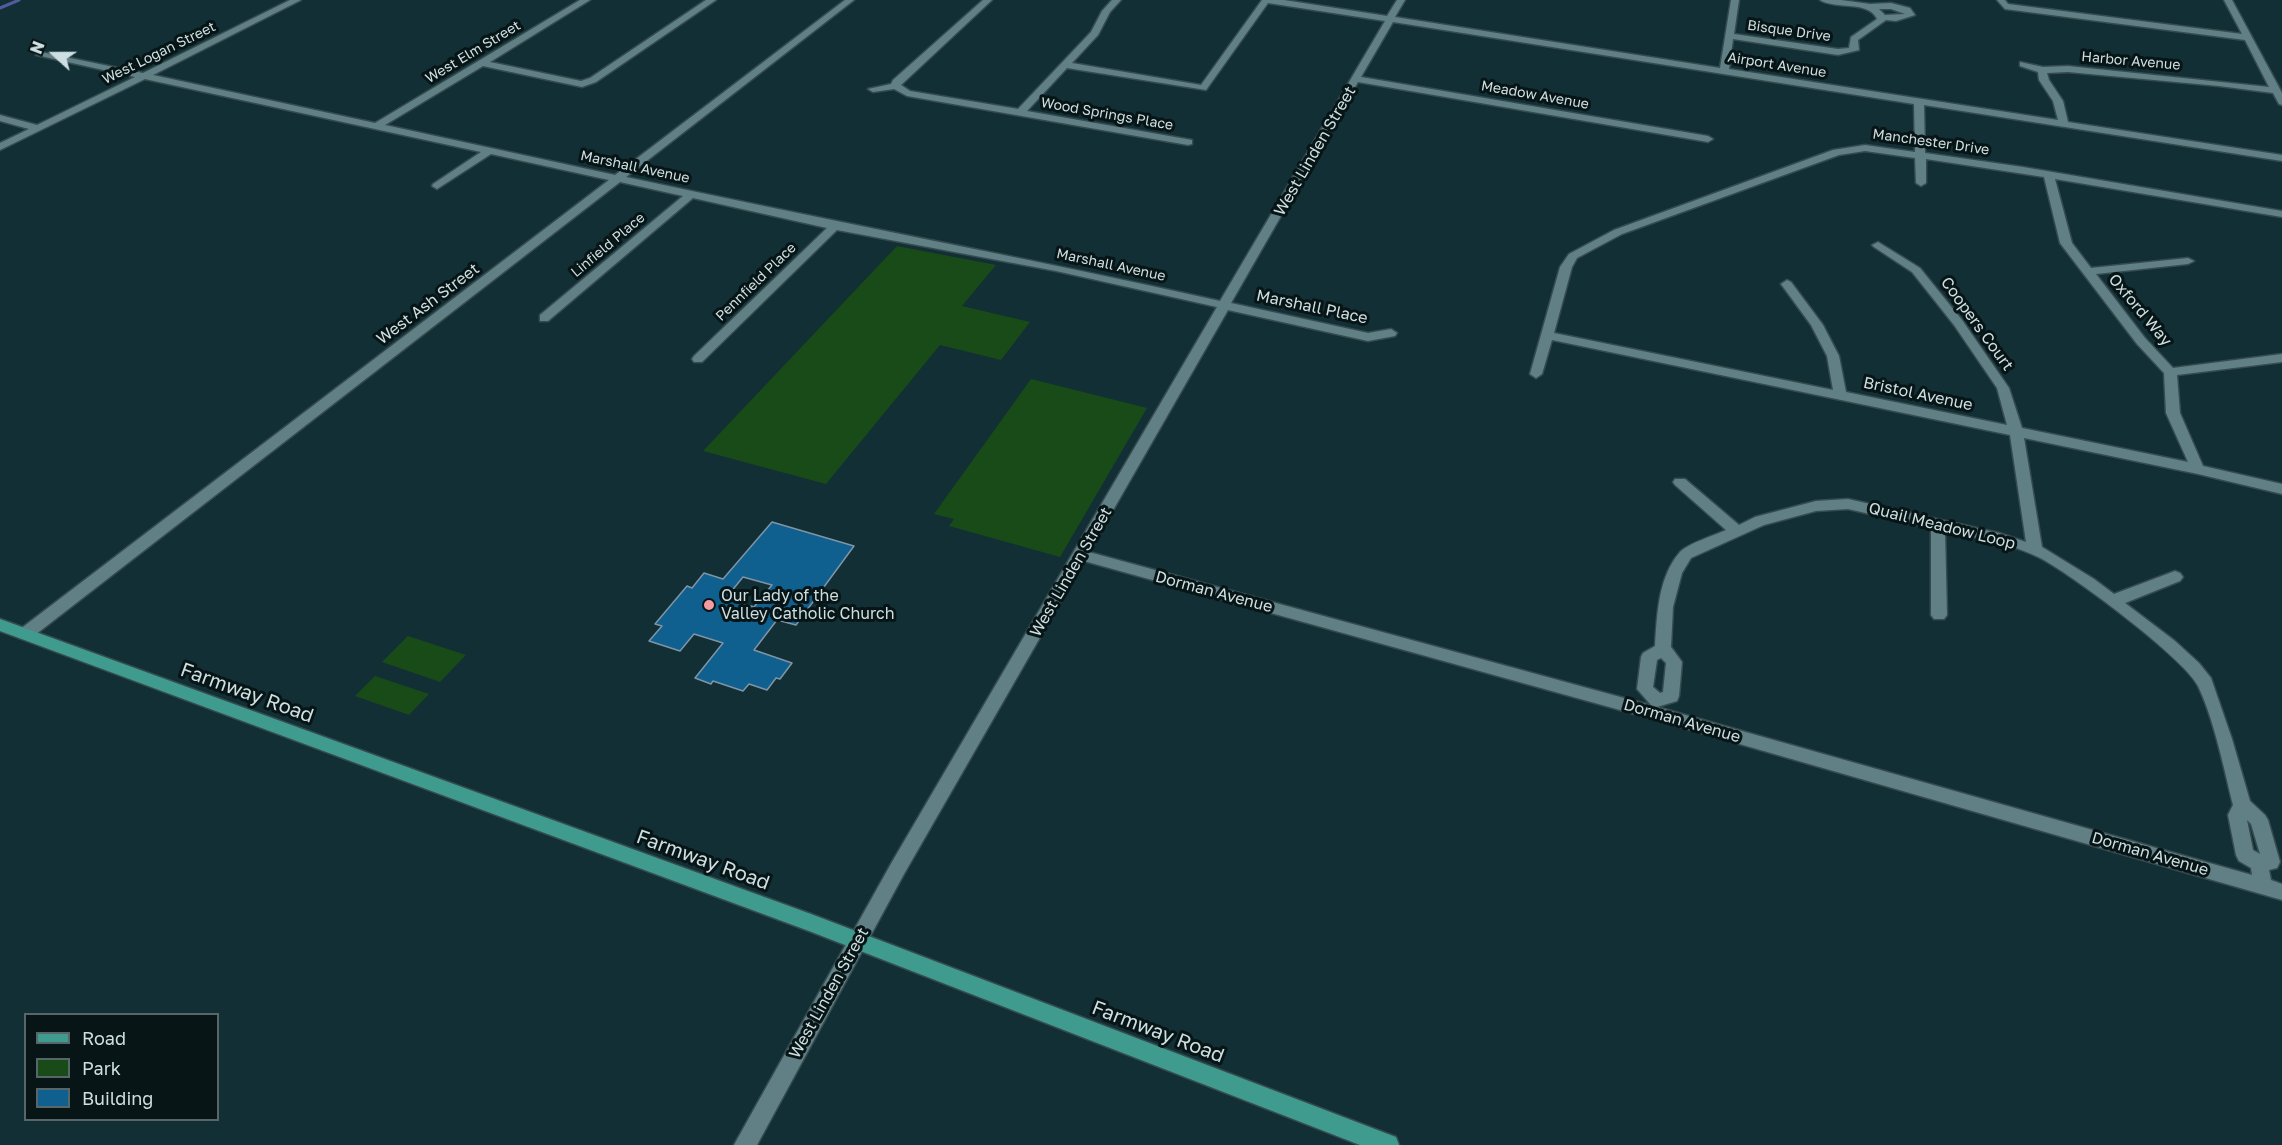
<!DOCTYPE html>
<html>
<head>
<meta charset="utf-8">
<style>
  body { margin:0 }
  #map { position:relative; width:2282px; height:1145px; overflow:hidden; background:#112f34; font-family:"Golos Text",sans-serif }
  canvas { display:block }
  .legend { position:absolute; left:24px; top:1013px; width:195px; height:108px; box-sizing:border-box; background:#081517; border:2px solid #576668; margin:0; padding:8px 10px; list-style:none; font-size:18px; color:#cedfe2 }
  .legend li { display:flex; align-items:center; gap:12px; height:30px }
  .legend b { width:30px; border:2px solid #576668 }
  .north { position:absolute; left:24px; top:24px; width:60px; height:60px; -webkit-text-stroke:4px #081517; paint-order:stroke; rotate:291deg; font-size:16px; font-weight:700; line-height:24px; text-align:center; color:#cedfe2 }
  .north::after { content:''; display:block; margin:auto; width:21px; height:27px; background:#cedfe2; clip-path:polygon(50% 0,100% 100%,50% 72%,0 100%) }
</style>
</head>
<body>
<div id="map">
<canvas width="2282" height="1145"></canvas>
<ul class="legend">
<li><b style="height:8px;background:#3e9b8d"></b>Road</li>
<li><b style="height:16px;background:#194b18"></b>Park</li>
<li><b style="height:16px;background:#0f608f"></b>Building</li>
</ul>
<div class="north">N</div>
</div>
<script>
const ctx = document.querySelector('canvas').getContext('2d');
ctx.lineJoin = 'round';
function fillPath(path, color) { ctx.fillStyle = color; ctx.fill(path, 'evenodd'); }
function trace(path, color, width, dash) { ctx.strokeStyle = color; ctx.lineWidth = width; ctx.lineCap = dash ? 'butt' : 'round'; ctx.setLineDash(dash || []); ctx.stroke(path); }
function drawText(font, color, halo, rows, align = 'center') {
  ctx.font = font + ' "Golos Text",sans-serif'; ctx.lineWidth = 6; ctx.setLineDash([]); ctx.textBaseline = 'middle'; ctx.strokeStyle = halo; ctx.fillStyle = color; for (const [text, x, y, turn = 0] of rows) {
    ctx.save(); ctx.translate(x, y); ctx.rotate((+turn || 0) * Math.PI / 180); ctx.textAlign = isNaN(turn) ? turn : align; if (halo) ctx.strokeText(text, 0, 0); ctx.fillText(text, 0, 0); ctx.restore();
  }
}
fillPath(new Path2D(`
  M897 246 996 265 962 306 1030 322 1001 360 940 345 826 484 703 451Z
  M1031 379 1147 408 1060 557 949 526 954 519 934 514Z
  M408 636 466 655 440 682 382 662Z
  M375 676 429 694 409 715 355 696Z`), '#194b18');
trace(new Path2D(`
  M0 8 19 0`), '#515b9d', 3);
const building = new Path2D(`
  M772 522 854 546 796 625 777 620 754 650 792 663 780 679 776 678 767 690 749 684 743 691 713 681 711 684 695 678 723 643 694 634 680 651 649 641 662 626 655 624 687 586 692 588 704 573 723 579ZM743 577 772 585 754 607 726 598Z`);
fillPath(building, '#0f608f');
trace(building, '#7f95a6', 1.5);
const minor = new Path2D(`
  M290 0H301L153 75 375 123 580 0H590L490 62 581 81 590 78 706 0H716L596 82 582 87 483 66 385 125 615 175 845 0H854L626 177C824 220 1023 257 1220 301L1385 21 1268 3 1206 90 1067 68 1027 111 1192 140V144L1188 145 907 96 894 89 873 92 868 89 891 84 893 80 983 0H992L901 85 910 91 1018 109 1091 32 1102 11 1112 0H1121L1110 12 1098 35 1072 63 1201 85 1262 0H1284L1387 16 1397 0H1405L1395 17 1720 68 1731 0H1739L1734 34 1838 49 1849 48 1851 37 1877 19C1869 0 1835 10 1820 0H1841L1870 4 1891 3 1910 8 1915 15 1896 21 1886 20 1858 40 1859 50 1838 55 1733 39 1729 69 2058 120 2053 101 2039 80 2038 72 2020 66V62L2043 67 2068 66 2269 87 2245 40 2005 9 1997 0H2005L2008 4 2242 34 2224 0H2232L2282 93V105L2279 104 2273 93 2219 86 2068 72 2047 73 2049 80 2063 101 2068 122 2282 155V161L1924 105 1925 153 2023 167 2282 211V217L2055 179 2072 243 2091 268 2188 258 2194 261 2188 264 2096 274 2145 338 2173 368 2282 354V362L2177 375 2180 413 2203 466 2282 484V494L2198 474 2024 438 2042 547 2094 579 2114 594 2175 571 2180 573 2183 577 2180 581 2125 603 2175 641 2199 663 2211 678 2232 739 2250 801 2265 815 2268 820 2280 862 2277 868 2269 870 2271 880 2282 884V900L1656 720 1084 561 904 874 757 1145H734L892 862 1217 307 1056 271 837 230 702 362H694L692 359 694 356 827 228 693 198 548 321H540V315L683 196 620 182 31 638H19L17 634 19 630 609 180 491 154 437 189 432 186 433 184 481 152 145 79 0 150V143L29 129 0 121V115L37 125 135 77 36 55V51L143 73ZM1879 9H1891L1905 14 1885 15ZM1393 22 1914 104 1915 152 1865 145 1833 150 1614 230 1569 254 1560 267 1530 374 1536 378 1542 374 1552 340 2010 435 2026 542 1999 533 1848 499 1816 501 1755 517 1739 525 1685 479H1675L1673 482 1675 485 1726 530C1715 535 1687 544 1680 552 1658 577 1657 615 1655 646L1643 653 1641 657 1637 689 1651 705 1657 707 1089 552 1228 310 1368 341 1395 336 1397 333 1391 329 1368 333 1231 303 1358 82 1708 142 1713 139 1708 136 1361 77ZM1865 151 1915 158 1916 183 1921 186 1926 183V159L2044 177 2060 243 2137 344 2164 373 2166 413 2188 462 2022 428 2009 388 1962 320 1920 268 1878 242 1872 245 1874 247 1912 272 1954 325 1997 388 2007 425 1846 392 1839 356 1823 325 1791 282 1787 280 1781 284 1811 325 1827 356 1833 390 1554 333 1572 267 1577 258 1622 234 1839 155ZM1848 509 1931 528V615L1934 619H1944L1947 615 1945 531C1976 538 2010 543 2038 557 2069 572 2184 658 2198 686 2214 719 2224 769 2233 805L2228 815 2236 855 2239 861 2251 868 2252 875 1657 707 1677 701 1679 696 1682 662 1671 647 1673 607 1682 573 1691 558 1764 525 1816 511ZM1661 658 1666 663 1663 692 1660 693 1653 687 1657 660ZM2247 820 2251 824 2260 854 2253 850Z`);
const major = new Path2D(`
  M0 619 811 914 1388 1134 1396 1137 1399 1145H1360L809 931 0 631Z`);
trace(minor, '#364b4f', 3);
trace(major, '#364b4f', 3);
fillPath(minor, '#608085');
fillPath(major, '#3e9b8d');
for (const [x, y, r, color] of [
  [709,605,6,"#f49aa2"]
]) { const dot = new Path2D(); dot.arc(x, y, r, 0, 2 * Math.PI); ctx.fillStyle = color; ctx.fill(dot); trace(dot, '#081517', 2); }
drawText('14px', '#cedfe2', '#081517', [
  ["Bisque Drive",1789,31,8],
  ["West Elm Street",473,52,-31],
  ["West Logan Street",159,53,-26],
  ["Harbor Avenue",2131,61,5],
  ["Airport Avenue",1777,65,9],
  ["Meadow Avenue",1535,95,10],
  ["Wood Springs Place",1107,114,10],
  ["Manchester Drive",1931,142,8],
  ["Marshall Avenue",635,167,12],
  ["Linfield Place",608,245,-40],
  ["Marshall Avenue",1111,265,12],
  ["Pennfield Place",756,282,-44]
]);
drawText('16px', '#cedfe2', '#081517', [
  ["West Linden Street",1315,151,-60],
  ["West Ash Street",428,304,-37],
  ["Marshall Place",1312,307,12],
  ["Oxford Way",2140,310,50],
  ["Coopers Court",1977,324,54],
  ["Bristol Avenue",1918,394,12],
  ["Quail Meadow Loop",1942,526,14],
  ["West Linden Street",1071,572,-60],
  ["Dorman Avenue",1214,592,15],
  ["Dorman Avenue",1682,721,16],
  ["Dorman Avenue",2150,854,16],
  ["West Linden Street",829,993,-61]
]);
drawText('16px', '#cedfe2', '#081517', [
  ["Our Lady of the",721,596],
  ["Valley Catholic Church",721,614]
], 'left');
drawText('20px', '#cedfe2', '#081517', [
  ["Farmway Road",247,693,20],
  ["Farmway Road",703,860,20],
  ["Farmway Road",1158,1032,21]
]);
</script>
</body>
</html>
